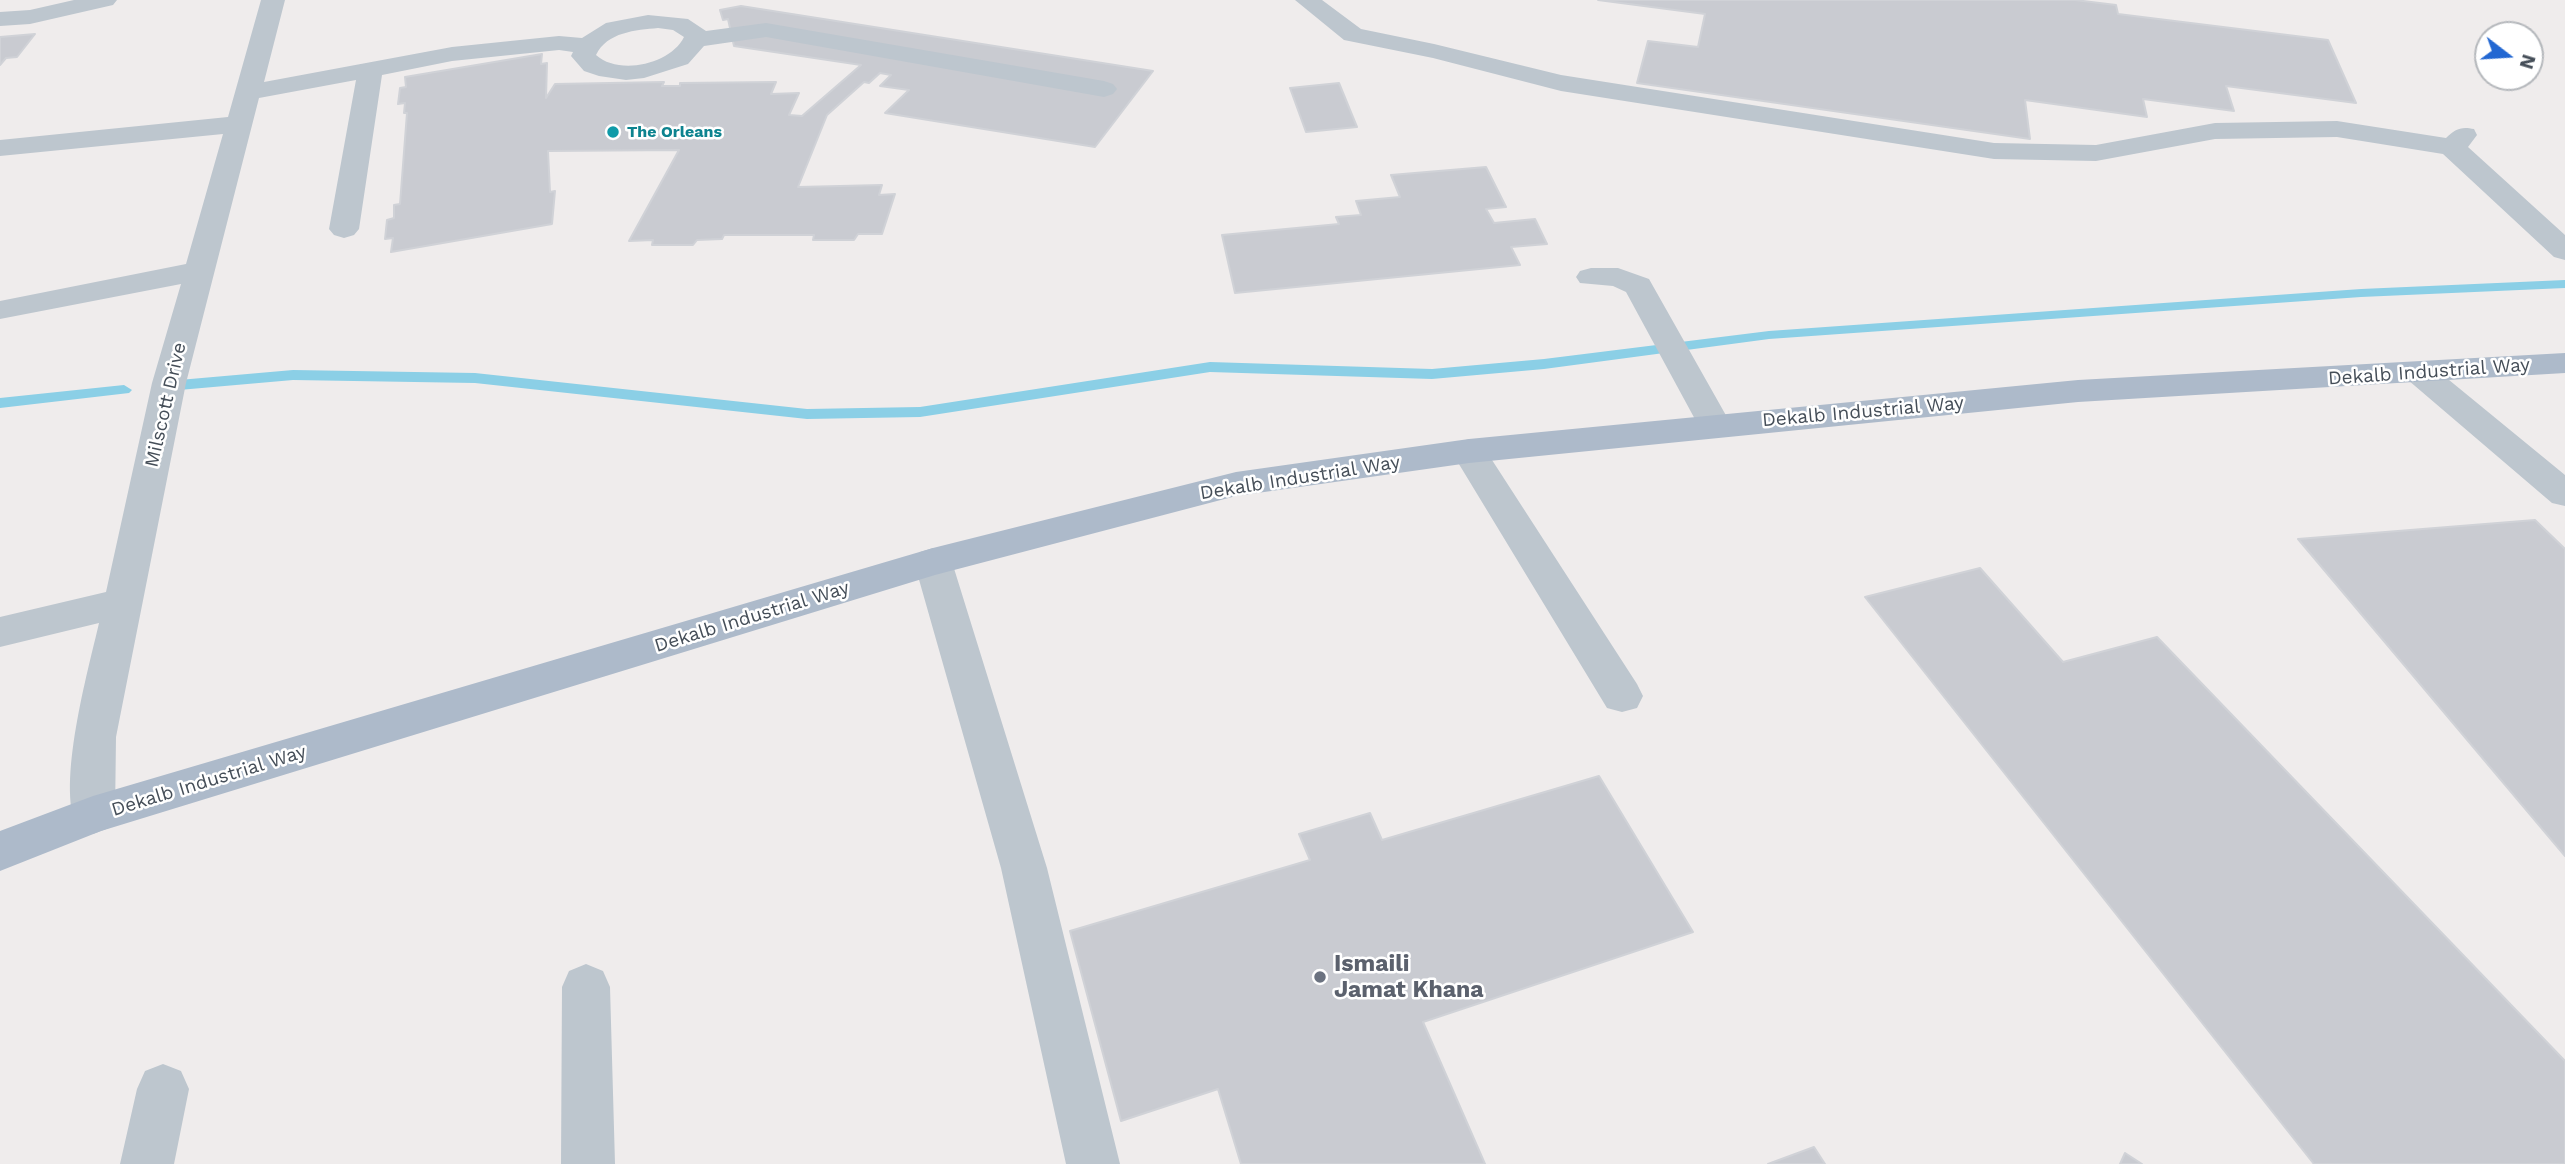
<!DOCTYPE html>
<html>
<head>
<meta charset="utf-8">
<style>
  body { margin:0 }
  #map { position:relative; width:2565px; height:1164px; overflow:hidden; background:#efecec; font-family:"Work Sans",sans-serif }
  canvas { display:block }
  .north { position:absolute; left:2474px; top:21px; width:70px; height:70px; box-sizing:border-box; background:#fff; border:2px solid #b5b8bc; border-radius:50%; rotate:107deg; font-size:19px; font-weight:700; line-height:28px; text-align:center; color:#454e58 }
  .north::after { content:''; display:block; margin:auto; width:24px; height:32px; background:#2267d2; clip-path:polygon(50% 0,100% 100%,50% 72%,0 100%) }
</style>
</head>
<body>
<div id="map">
<canvas width="2565" height="1164"></canvas>
<div class="north">N</div>
</div>
<script>
const ctx = document.querySelector('canvas').getContext('2d');
ctx.lineJoin = 'round';
function fillPath(path, color) { ctx.fillStyle = color; ctx.fill(path, 'evenodd'); }
function trace(path, color, width, dash) { ctx.strokeStyle = color; ctx.lineWidth = width; ctx.lineCap = dash ? 'butt' : 'round'; ctx.setLineDash(dash || []); ctx.stroke(path); }
function drawText(font, color, halo, rows, align = 'center') {
  ctx.font = font + ' "Work Sans",sans-serif'; ctx.lineWidth = 5; ctx.setLineDash([]); ctx.textBaseline = 'middle'; ctx.strokeStyle = halo; ctx.fillStyle = color; for (const [text, x, y, turn = 0] of rows) {
    ctx.save(); ctx.translate(x, y); ctx.rotate((+turn || 0) * Math.PI / 180); ctx.textAlign = isNaN(turn) ? turn : align; if (halo) ctx.strokeText(text, 0, 0); ctx.fillText(text, 0, 0); ctx.restore();
  }
}
fillPath(new Path2D(`
  M2565 280V288L2361 297 1769 339 1544 369 1432 379 1210 372 920 417 807 419 475 383 293 380 179 390 171 385 179 380 293 370 475 373 807 409 920 407 1210 362 1432 369 1544 359 1769 331 2361 289Z
  M124 385 132 390 129 393 0 408V398Z`), '#8bcfe6');
const building = new Path2D(`
  M1598 0H2075L2116 5 2118 14 2328 40 2356 103 2226 86 2234 111 2143 99 2147 117 2025 100 2030 139 1637 83 1648 41 1698 47 1705 14Z
  M741 6 1153 71 1095 147 885 113 909 90 880 86 891 75 880 73 869 83 864 82 827 115 798 187 882 185 879 195 895 194 882 234H858L854 240H813L814 235H724L722 239 697 240 693 245H652L653 240 629 241 679 150 548 151 550 192 555 191 552 224 391 252 393 238 385 239 387 220 394 218V205L400 204 407 113H404L405 103 398 104 400 88 406 87 405 77 542 54 541 64 547 63 546 98 555 84 664 82 662 86H680V83L776 82 771 94 799 93 789 115 802 116 861 65 734 46 728 19 723 20 720 10Z
  M35 34 17 57 6 58 0 65V37Z
  M1339 83 1357 127 1306 132 1290 88Z
  M1486 167 1506 207 1486 209 1494 223 1535 219 1547 244 1511 247 1520 265 1235 293 1222 235 1339 224 1336 217 1361 215 1356 201 1400 197 1391 175Z
  M2535 520 2565 549V856L2298 539Z
  M1980 568 2063 662 2157 637 2565 1061V1164H2314L1865 597Z
  M1599 776 1693 932 1423 1022 1485 1164H1241L1218 1089 1121 1121 1070 931 1310 860 1299 834 1370 813 1382 840Z
  M1814 1147 1825 1164H1768Z
  M2125 1153 2142 1164H2120Z`);
fillPath(building, '#c9cbd1');
trace(building, '#d0d2d7', 2);
fillPath(new Path2D(`
  M74 0H117L113 5 30 24 0 26V12L30 10Z
  M261 0H285L264 82 452 47 559 36 582 38 606 23 648 15 688 19 706 31 766 23 1104 81 1113 84 1117 89 1113 94 1104 97 766 37 704 46 688 64 644 78 626 80 599 76 584 71 571 56 573 52 559 50 452 61 382 75 359 229 354 235 344 238 334 235 329 229 356 80 259 98 186 383 116 737 115 815 109 828 93 834 77 828C56 785 88 671 99 623L0 647V617L106 592 152 383 181 284 0 319V301L186 264 223 134 0 156V140L228 117ZM658 28 673 30 684 37C671 64 619 76 596 55 607 32 636 30 658 28Z
  M1295 0H1322L1361 29 1434 44 1561 75 1994 143 2096 145 2215 123 2337 121 2446 138C2455 129 2461 126 2474 129L2477 135 2468 147 2565 235V260L2554 257 2443 154 2337 137 2215 139 2096 161 1994 159 1561 91 1433 58 1344 40Z
  M1591 268H1618L1649 279 1732 426 1727 434 1715 437 1703 434 1626 292 1613 286 1580 283 1576 277 1580 271Z
  M2420 363 2432 366 2565 475V506L2552 503 2408 380 2403 373 2408 366Z
  M1469 439 1481 443 1637 684 1643 696 1637 708 1622 712 1607 708 1451 451 1457 443Z
  M933 548 946 552 952 562 1047 868 1120 1164H1066L1001 868 914 562 920 552Z
  M586 964 603 971 610 987 615 1164H561L562 987 569 971Z
  M163 1064 181 1071 189 1089 174 1164H120L137 1089 145 1071Z`), '#bdc6ce');
fillPath(new Path2D(`
  M2565 353V373L2078 402 1469 463 1236 496 935 575 101 831 0 871V831L93 796 933 548 1236 472 1469 439 2078 380Z`), '#adbaca');
for (const [x, y, r, color] of [
  [613,132,7,"#0f9aa8"],
  [1320,977,7,"#6b7280"]
]) { const dot = new Path2D(); dot.arc(x, y, r, 0, 2 * Math.PI); ctx.fillStyle = color; ctx.fill(dot); trace(dot, '#fff', 2.5); }
drawText('bold 16px', '#0d838f', '#fff', [
  ["The Orleans",627,132]
], 'left');
drawText('19px', '#454e58', '#fff', [
  ["Dekalb Industrial Way",2429,372,-4],
  ["Milscott Drive",166,405,-77],
  ["Dekalb Industrial Way",1863,412,-5],
  ["Dekalb Industrial Way",1300,478,-9],
  ["Dekalb Industrial Way",752,617,-17],
  ["Dekalb Industrial Way",209,781,-17]
]);
drawText('bold 23px', '#5b616d', '#fff', [
  ["Ismaili",1334,964],
  ["Jamat Khana",1334,990]
], 'left');
</script>
</body>
</html>
